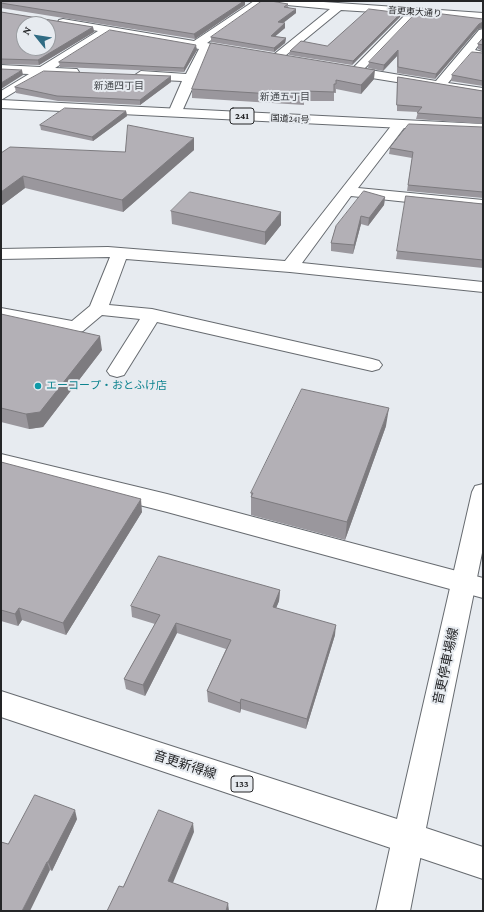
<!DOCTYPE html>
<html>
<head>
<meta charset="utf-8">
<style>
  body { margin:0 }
  #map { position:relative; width:484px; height:912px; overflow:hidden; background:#e7ebf0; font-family:"Crimson Pro",serif }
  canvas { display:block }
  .frame { position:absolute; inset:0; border:2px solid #242527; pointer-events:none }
  .north { position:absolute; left:16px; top:16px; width:40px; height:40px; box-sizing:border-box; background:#e7ebf0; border:1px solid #999ca0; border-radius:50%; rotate:300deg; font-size:11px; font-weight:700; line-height:16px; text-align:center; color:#242527 }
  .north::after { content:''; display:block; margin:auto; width:14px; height:18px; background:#306b83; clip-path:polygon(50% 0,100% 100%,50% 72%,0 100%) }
</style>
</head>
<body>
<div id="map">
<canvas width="484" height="912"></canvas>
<div class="frame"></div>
<div class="north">N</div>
</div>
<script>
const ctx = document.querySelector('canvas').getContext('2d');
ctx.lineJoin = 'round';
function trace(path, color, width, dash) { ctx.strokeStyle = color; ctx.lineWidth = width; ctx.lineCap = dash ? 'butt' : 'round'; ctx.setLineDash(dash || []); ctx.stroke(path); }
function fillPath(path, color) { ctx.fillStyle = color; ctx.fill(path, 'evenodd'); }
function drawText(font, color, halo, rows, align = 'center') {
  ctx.font = font + ' "Crimson Pro","Noto Sans JP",serif'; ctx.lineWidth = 4; ctx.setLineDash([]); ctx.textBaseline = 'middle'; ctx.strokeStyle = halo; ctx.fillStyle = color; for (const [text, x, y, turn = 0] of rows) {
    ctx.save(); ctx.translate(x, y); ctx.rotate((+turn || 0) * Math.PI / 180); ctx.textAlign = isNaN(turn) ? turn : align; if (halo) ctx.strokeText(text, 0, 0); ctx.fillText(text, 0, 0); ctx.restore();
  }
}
const minor = new Path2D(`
  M254 1H266L207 43 242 50 244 52 238 55 209 51 180 116H170L168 113 182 81 141 79 135 75 141 71 186 74 199 49 110 33 55 68 77 69 79 72 77 75 44 74 1 100V91L29 74 1 73V65L40 67 98 31 59 24 58 22 59 20 63 19 194 41Z
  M271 1H309L483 13V19L417 15 364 69 436 81 479 30 483 29V39L475 50 483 52V58L470 56 448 83 483 88V96L341 73 339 70 341 67 353 68 406 14 341 10 280 60H272L270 58 272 56 330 9 276 4Z
  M400 120 405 121 407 124 358 188 483 200V210L351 196 302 263 483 282V292L290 272 126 259 109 305 152 309 372 359 379 361 382 365 379 369 372 371 157 322 124 375 117 377 110 375 107 371 140 319 102 315 83 331 76 333 1 318V308L72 321 90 306 110 257 1 259V249L108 247 285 261 395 121Z
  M1 454 167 494 483 578V598L167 512 1 470Z
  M408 823 419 828 424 839 410 911H376L392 839 397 828Z`);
const major = new Path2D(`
  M483 484V548L426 828 483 847V879L1 717V691L397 819 472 492 475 486Z`);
const highway = new Path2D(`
  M1 100 483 124V132L1 108Z`);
trace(minor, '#676b70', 2);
trace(major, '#676b70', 2);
trace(highway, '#676b70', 2);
fillPath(minor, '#fff');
fillPath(major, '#fff');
fillPath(highway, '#fff');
fillPath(new Path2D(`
  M1 1H245V5L195 39 1 8Z
  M288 4V7L296 13 283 23H285V28L275 36 286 38 285 43 274 52 211 42V37Z
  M1 12 93 27 94 32 39 65 1 64Z
  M400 17 352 65 289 55 290 51 327 46Z
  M483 19V28L478 29 435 79 397 73V56L383 71 368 68 369 62Z
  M483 38V51L478 49V44Z
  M211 43 374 79 361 94 336 89V93H334V101H304V105L192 98V89Z
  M197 50 184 72 60 67 59 62Z
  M483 53V86L451 81 452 75Z
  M398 77 483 91V124L416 119 418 112 397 111V83Z
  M171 82 140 105 58 101 16 93 15 87Z
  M126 111 127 116 93 141 41 130 40 125Z
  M483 127V198L407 191 412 158 389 154 390 148Z
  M194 150 123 212 25 188 1 206V153L125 152Z
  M406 196 483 204V268L396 259Z
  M385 197 384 205 368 226 361 224 353 254 331 251V243L336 226Z
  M171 211 281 225 265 245 172 224Z
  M1 314 102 350 43 427 29 429 1 422Z
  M386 426 345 540 251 515V493Z
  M1 462 142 512 66 635 22 620 18 626 1 621Z
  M280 590 279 601 276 608 335 635 306 729 241 709 240 713 208 702 207 691 226 649 177 633 145 696 126 689 124 679 155 624 132 617 131 606Z
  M77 819 52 871 8 844Z`), '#9a979d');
fillPath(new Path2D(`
  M244 1H245V5L195 39 194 34Z
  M296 9V13L278 27V22Z
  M401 13 400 17 352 65 353 61Z
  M483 22V28L478 29 435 79 436 74 479 24Z
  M285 23V28L271 40V36Z
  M93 27 94 32 39 65 38 60Z
  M286 38 285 43 274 52V48Z
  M196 45 197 50 184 72V68Z
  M398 50 397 56 383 71 384 65Z
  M22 70 23 75 1 89V83Z
  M375 70 374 79 361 94V85Z
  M171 76V82L140 105V100Z
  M126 111 127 116 93 141 92 137Z
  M194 138V150L123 212 122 200Z
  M23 176 25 188 1 206V192Z
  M385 197 384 205 368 226 369 218Z
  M281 212V225L265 245V232Z
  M361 216V224L353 254 354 245Z
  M100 336 102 350 43 427 29 429 26 414Z
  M389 408 386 426 345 540 347 522Z
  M141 499 142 512 66 635 63 623Z
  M280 590 279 601 272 618 273 607Z
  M19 608 22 620 18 626 15 614Z
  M176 623 177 633 145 696 143 685Z
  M336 625 335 635 306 729 307 719Z
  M241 699V709L240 713V703Z
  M75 810 77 819 52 871 48 862Z
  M193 823 194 832 170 890 168 881Z
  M47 862 50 870 30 911H22Z
  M228 903 229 911H226Z`), '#7d7b7f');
const building = new Path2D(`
  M1 1H244L194 34 1 3Z
  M262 1H271L288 4 284 7 296 9 278 22 285 23 271 36 286 38 274 48 211 37Z
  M369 9 401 13 353 61 290 51 301 41 327 46Z
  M418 11 483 19V22L479 24 436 74 398 67V50L384 65 369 62Z
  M1 12 93 27 38 60 1 59ZM24 24H48V48H24Z
  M110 30 196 45 184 68 59 62Z
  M483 38V45L478 44Z
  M211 43 375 70 361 85 336 80V84H334V92L304 91V96L192 89Z
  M472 52 483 53V81L452 75Z
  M1 69 22 70 1 83Z
  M44 71 171 76 140 100 57 96 15 87Z
  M398 77 483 91V118L417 113 422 107 397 105Z
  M65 108 126 111 92 137 40 125Z
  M409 124 483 127V192L408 185 413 152 390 148Z
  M128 125 194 138 122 200 23 176 1 192V153L10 147 125 152Z
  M364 191 385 197 369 218 361 216 354 245 331 243 336 226Z
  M190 192 281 212 265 232 171 211Z
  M406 196 483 204V260L397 251Z
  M1 314 100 336 40 412 26 414 1 408Z
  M302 389 389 408 347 522 251 497 253 493H251Z
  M1 462 141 499 63 623 19 608 15 614 1 610Z
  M159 556 280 590 273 607 336 625 307 719 241 699 240 703 207 691 231 640 176 623 143 685 124 679 160 615 131 606Z
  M35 795 75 810 48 862H47L22 911H1V842L8 844Z
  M159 810 193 823 168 881 228 903 226 911H107L119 886 123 887Z`);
fillPath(building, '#b3b0b6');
trace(building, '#7d7b7f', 1);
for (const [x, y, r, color] of [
  [38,386,4,"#0f9aa8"]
]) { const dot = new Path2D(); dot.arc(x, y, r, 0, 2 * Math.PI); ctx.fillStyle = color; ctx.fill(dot); trace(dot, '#e7ebf0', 1.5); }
drawText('9px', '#242527', '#e7ebf0', [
  ["音更東大通り",415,12,4],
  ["国道241号",290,119,3]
]);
drawText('10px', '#45494d', '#e7ebf0', [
  ["新通四丁目",119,86],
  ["新通五丁目",285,97]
]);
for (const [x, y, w] of [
  [242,116,24],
  [242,784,22]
]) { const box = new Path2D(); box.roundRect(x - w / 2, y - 8, w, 16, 3); ctx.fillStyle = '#e7ebf0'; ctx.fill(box); trace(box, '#242527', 1); }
drawText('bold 10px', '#242527', null, [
  ["241",242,116],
  ["133",242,784]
]);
drawText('11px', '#0d838f', '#e7ebf0', [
  ["エーコープ・おとふけ店",46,386]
], 'left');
drawText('13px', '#242527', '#e7ebf0', [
  ["音更停車場線",446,666,-78],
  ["音更新得線",185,765,18]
]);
</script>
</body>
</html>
